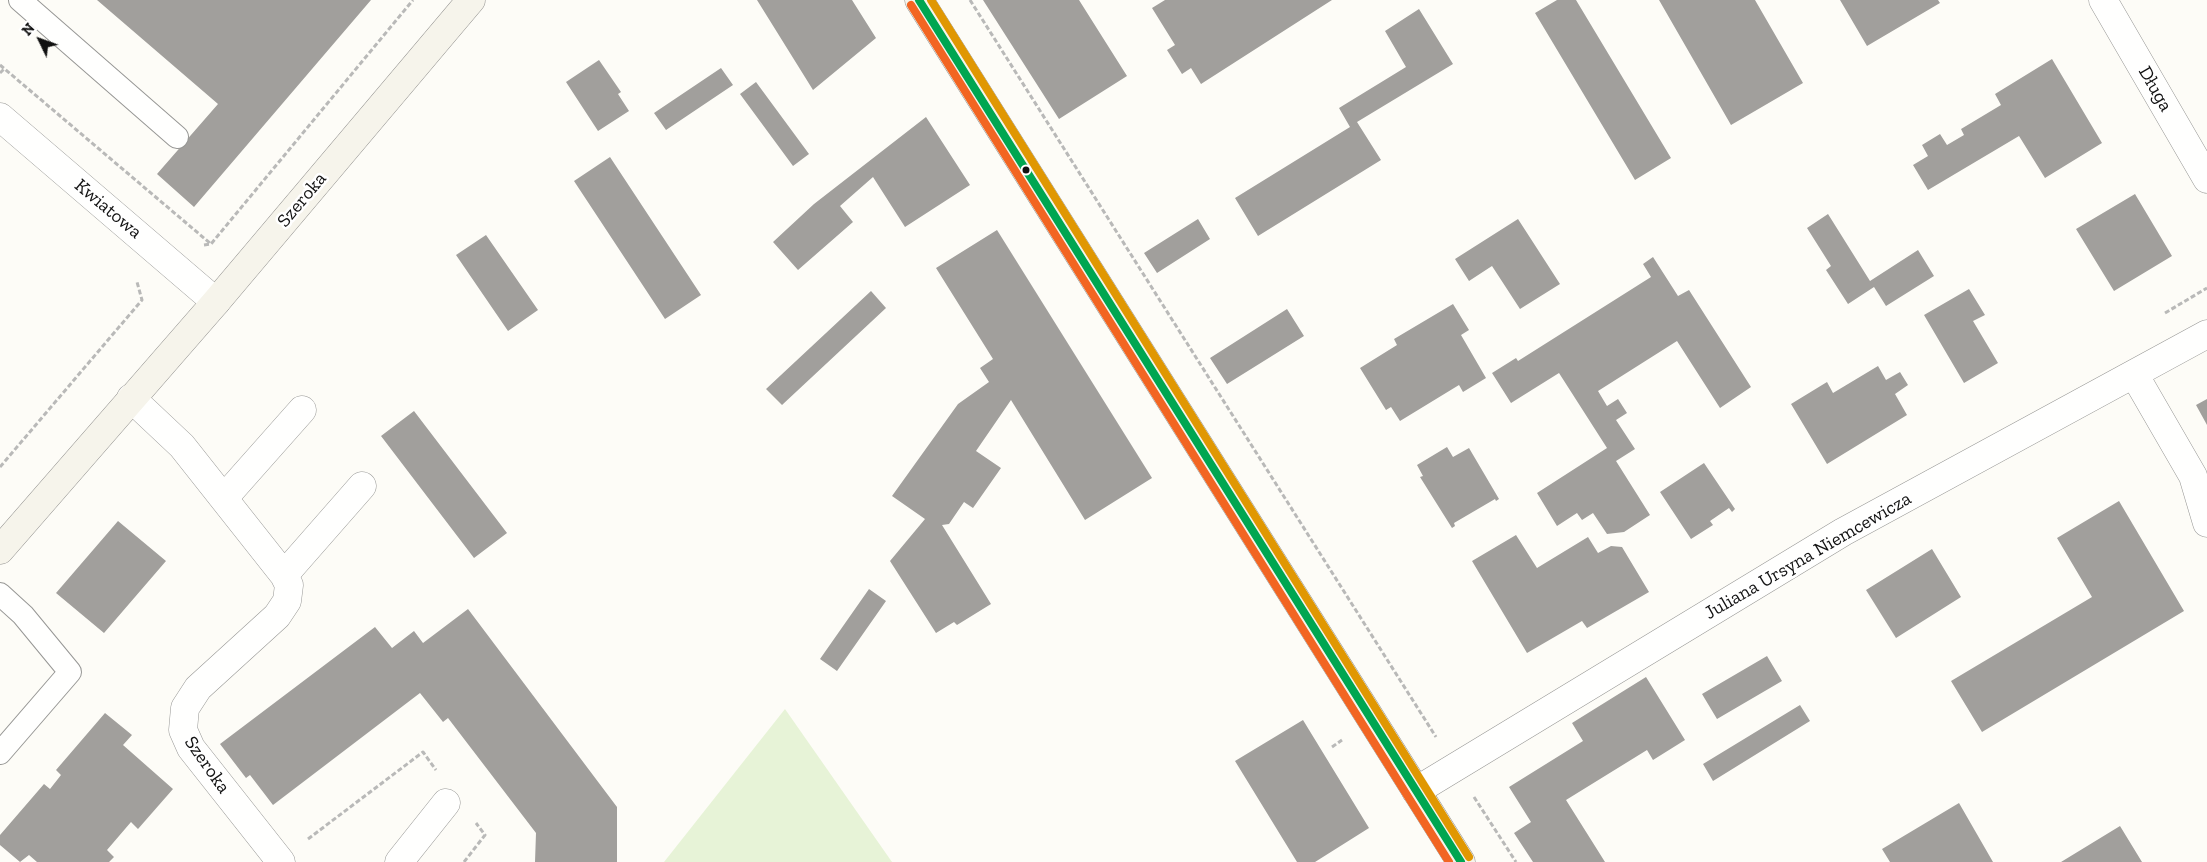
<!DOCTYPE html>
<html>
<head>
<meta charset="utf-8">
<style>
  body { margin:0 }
  #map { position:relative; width:2207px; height:862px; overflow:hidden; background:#fdfcf7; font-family:"Zilla Slab",serif }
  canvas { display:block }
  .north { position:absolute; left:15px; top:15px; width:50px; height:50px; -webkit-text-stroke:4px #fff; paint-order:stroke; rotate:312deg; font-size:14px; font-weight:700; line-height:20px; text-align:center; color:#111 }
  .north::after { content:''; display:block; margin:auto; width:18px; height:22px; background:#111; clip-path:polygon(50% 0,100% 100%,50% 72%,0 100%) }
</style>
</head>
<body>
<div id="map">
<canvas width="2207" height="862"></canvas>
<div class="north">N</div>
</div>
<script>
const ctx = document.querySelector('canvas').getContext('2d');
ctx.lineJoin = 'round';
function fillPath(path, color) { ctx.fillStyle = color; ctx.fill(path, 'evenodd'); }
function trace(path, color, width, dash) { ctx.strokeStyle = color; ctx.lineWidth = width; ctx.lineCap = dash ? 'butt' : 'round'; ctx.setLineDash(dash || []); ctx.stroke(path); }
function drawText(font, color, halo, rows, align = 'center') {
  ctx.font = font + ' "Zilla Slab",serif'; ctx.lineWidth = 5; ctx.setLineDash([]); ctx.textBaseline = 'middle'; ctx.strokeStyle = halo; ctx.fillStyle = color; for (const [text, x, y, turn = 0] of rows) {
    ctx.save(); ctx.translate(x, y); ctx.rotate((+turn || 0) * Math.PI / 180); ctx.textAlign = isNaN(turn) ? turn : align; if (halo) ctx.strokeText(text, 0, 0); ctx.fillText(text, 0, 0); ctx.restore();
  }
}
fillPath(new Path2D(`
  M785 709 892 862H664Z`), '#e7f3d7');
fillPath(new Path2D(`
  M97 0H371L194 207 157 174 218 104Z
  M757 0H852L876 38 813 90Z
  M983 0H1079L1127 76 1059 119Z
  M1165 0H1332L1201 84 1191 68 1182 74 1167 50 1175 45 1152 8Z
  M1557 0H1576L1671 158 1635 180 1535 13Z
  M1659 0H1755L1803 83 1731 125Z
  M1840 0H1938L1940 3 1867 46Z
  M1419 9 1453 64 1357 122 1381 160 1258 236 1235 198 1350 127 1339 108 1406 67 1385 31Z
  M2052 59 2102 143 2045 178 2019 136 1928 190 1913 165 1928 156 1922 145 1940 134 1947 145 1964 135 1961 129 2001 105 1995 94Z
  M599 60 621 92 618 94 629 111 598 131 566 82Z
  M721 68 733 85 666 130 654 113Z
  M756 82 809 154 793 166 740 94Z
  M926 117 970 185 905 227 873 177 840 206 853 222 798 270 773 242 814 204Z
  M610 157 701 295 665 319 574 181Z
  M2135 194 2172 256 2114 291 2076 229Z
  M1828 214 1870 281 1918 250 1934 276 1886 306 1874 287 1848 304 1826 270 1831 266 1807 228Z
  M1198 219 1210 239 1157 273 1144 253Z
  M1518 219 1560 284 1520 309 1492 266 1469 281 1455 259Z
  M997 230 1152 478 1085 520 1011 400 976 451 1001 468 973 508 964 502 949 524 942 525 991 604 957 625 954 622 936 633 890 561 925 519 892 496 958 404 989 382 980 368 993 359 936 268Z
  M486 235 538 310 508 331 456 255Z
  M1653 257 1678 296 1689 290 1751 387 1720 408 1677 341 1598 391 1607 406 1618 399 1627 413 1616 420 1635 449 1616 461 1650 515 1624 532 1607 534 1593 513 1582 520 1577 513 1557 526 1537 493 1607 448 1559 373 1511 403 1492 373 1516 358 1518 361 1651 277 1643 264Z
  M1969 289 1985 315 1973 321 1998 363 1964 383 1924 315Z
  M871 291 886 308 782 405 766 389Z
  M1453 304 1469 330 1461 335 1486 378 1463 392 1459 385 1400 421 1391 407 1386 410 1360 368 1397 345 1394 339Z
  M1287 309 1304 336 1227 384 1210 358Z
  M1878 366 1886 380 1900 372 1908 385 1895 394 1907 415 1827 464 1791 404 1827 382 1833 393Z
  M2207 399V425L2196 405Z
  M414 411 507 533 474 558 381 436Z
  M1447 447 1453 457 1469 448 1499 499 1496 501 1495 499 1454 523 1455 526 1452 528 1420 477 1423 476 1417 465Z
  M1704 463 1735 509 1732 512 1729 508 1710 521 1713 525 1691 539 1660 492Z
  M2119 501 2184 611 1982 732 1951 681 2092 597 2057 538Z
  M118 521 166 561 104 633 56 593Z
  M1516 535 1537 568 1588 537 1598 553 1611 546 1622 547 1649 592 1587 628 1582 621 1527 653 1472 561Z
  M1932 549 1961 597 1896 638 1866 590Z
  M869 589 886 601 837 671 820 659Z
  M468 609 617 807V862H535L536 833 448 718 443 722 420 693 273 805 250 775 246 778 220 744 375 627 392 648 414 631 423 643Z
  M1767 656 1782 681 1717 719 1702 694Z
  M1646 677 1685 740 1653 760 1647 750 1566 800 1605 862H1533L1514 833 1531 822 1509 787 1583 741 1572 723Z
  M1800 705 1810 721 1713 781 1703 764Z
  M105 713 132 735 123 745 173 789 138 829 131 822 107 850 114 857 109 862H37L29 855 20 862 0 845V835L44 784 50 789 61 775 56 770Z
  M1303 720 1369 828 1315 862H1297L1235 761Z
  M1959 803 1993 862H1890L1882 849Z
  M2120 826 2142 862H2061Z`), '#a19f9c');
const lane = new Path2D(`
  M20 0 177 137
  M0 594 23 615 70 672 0 753`);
const street = new Path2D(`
  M2103 0 2207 179
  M0 117 216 302
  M2134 374 2193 476 2207 523
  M131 398 182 446 284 575 289 585 287 601 277 616 198 688 185 708 183 730 191 748 281 862
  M224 498 302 410
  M284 575 362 486
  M1416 791 1843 532 2207 334
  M399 862 446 803`);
const secondary = new Path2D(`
  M919 0 1461 862
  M0 550 216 302 471 0`);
trace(lane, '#979795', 24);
trace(street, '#979795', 29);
trace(secondary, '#8e8d8b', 29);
trace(new Path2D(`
  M970 0 1436 737
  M0 65 211 244
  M0 73 4 69
  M204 245 211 244 413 0
  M2165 313 2207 288
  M0 467 142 300 137 282
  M1332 747 1342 740
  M1474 797 1516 862
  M308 839 423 752 436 770
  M464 862 485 835 476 823`), '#b9b9b8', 3, [5, 2.5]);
trace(lane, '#fffffe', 22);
trace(street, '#fffffe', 28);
trace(secondary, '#f6f4eb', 28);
trace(new Path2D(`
  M919 0 1461 862`), '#00a651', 8);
trace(new Path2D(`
  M911 5 1449 862`), '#f26522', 8);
trace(new Path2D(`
  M931 0 1469 857`), '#e09702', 8);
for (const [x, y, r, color] of [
  [1026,170,4.5,"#111"]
]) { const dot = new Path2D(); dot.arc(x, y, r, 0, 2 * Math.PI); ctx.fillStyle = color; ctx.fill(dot); trace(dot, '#fff', 2); }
drawText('19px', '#111', '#fff', [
  ["Długa",2155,89,60],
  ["Szeroka",302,200,-50],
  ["Kwiatowa",108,209,40],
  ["Juliana Ursyna Niemcewicza",1808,556,-30],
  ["Szeroka",207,765,55]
]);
</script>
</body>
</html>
